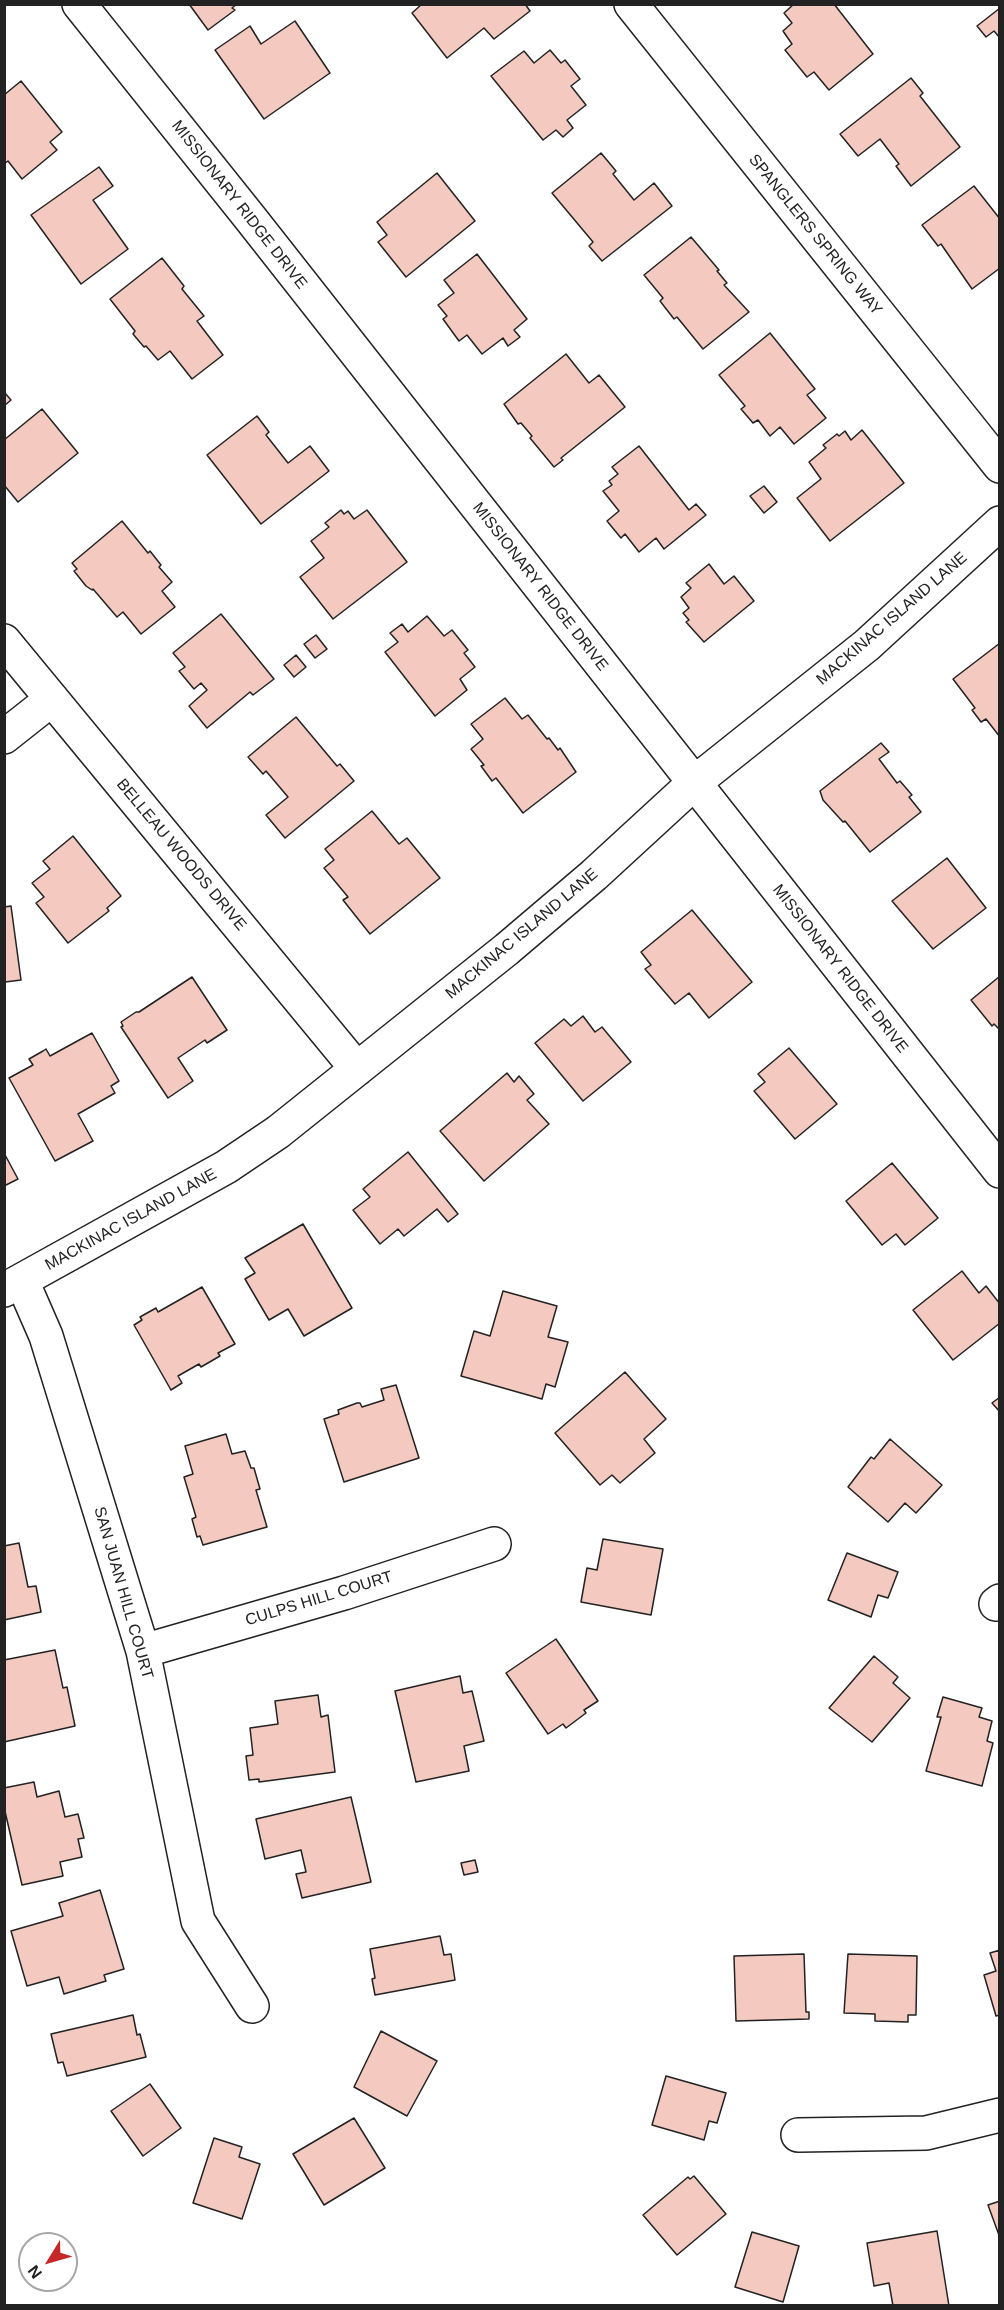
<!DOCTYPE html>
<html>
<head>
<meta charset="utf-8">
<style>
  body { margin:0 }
  #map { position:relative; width:1004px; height:2310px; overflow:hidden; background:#fff; font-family:Arial,sans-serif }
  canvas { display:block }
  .frame { position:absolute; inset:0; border:6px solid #222; pointer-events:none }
  .north { position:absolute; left:18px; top:2232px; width:60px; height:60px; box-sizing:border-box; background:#fff; border:2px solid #a7a7a7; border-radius:50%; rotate:233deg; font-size:16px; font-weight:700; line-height:24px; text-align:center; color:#222 }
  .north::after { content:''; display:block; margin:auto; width:21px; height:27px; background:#c62828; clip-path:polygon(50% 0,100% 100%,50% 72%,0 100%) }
</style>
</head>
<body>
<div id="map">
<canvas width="1004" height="2310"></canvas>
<div class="frame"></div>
<div class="north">N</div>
</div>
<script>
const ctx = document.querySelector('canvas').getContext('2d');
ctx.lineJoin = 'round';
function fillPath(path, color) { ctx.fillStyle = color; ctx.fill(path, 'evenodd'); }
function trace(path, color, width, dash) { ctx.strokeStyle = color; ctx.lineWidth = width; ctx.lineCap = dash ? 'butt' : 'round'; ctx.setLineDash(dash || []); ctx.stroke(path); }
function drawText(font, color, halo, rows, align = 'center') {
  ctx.font = font + ' Arial,sans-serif'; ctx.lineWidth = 4.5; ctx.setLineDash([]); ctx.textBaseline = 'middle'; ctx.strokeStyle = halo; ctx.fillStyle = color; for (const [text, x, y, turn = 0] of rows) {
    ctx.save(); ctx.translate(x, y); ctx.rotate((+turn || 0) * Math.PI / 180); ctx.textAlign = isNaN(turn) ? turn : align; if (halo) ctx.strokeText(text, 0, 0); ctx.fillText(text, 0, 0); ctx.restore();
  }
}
const building = new Path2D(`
  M189 4H237L232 8 235 10 208 30Z
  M422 4H525L530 11 494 39 484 28 447 58 412 13Z
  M794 4H834L873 54 829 90 814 72 807 77 785 50 792 44 783 31 792 23 784 13Z
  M1000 8V38L994 31 986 37 977 26Z
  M295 21 330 73 264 119 215 50 250 26 261 44Z
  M550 50 561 63 565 60 580 79 571 86 586 105 567 120 573 128 563 137 556 130 543 140 491 76 524 51 534 63Z
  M911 78 923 93 920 96 960 147 911 186 896 166 899 164 880 139 858 156 840 134Z
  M21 81 62 132 50 142 57 150 22 179 8 161 4 164V95Z
  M601 153 616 171 613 174 634 200 654 183 672 206 602 261 589 246 593 242 552 193Z
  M99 167 113 186 93 200 128 249 81 284 31 215Z
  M437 173 475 221 406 277 378 242 387 235 377 222Z
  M974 186 1000 219V268L972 289 941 244 938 246 922 225Z
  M691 237 719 270 717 271 727 283 724 285 749 312 703 349 677 317 674 319 660 301 663 298 644 275Z
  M477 254 527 319 514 330 520 337 508 346 503 338 482 354 467 335 459 341 443 319 447 316 438 305 454 293 444 280Z
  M162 258 184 286 182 289 204 316 197 321 223 355 192 379 170 351 158 360 146 346 144 347 133 334 135 331 110 299Z
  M770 333 815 389 807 395 826 418 794 444 780 427 770 436 758 420 753 423 741 409 745 406 719 375Z
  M566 354 589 383 599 375 625 407 561 458 563 460 554 467 530 438 532 436 521 423 518 424 504 404Z
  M4 392 11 400 4 406Z
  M42 409 78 453 18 502 4 485V440Z
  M257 416 269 432 266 435 288 463 310 446 329 471 261 524 207 455Z
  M862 430 904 483 830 541 797 498 821 479 809 462 826 448 823 445 837 434 839 436 845 431 851 440Z
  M639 446 689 510 696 504 706 515 664 549 656 538 639 552 625 534 621 538 607 521 619 511 603 491 612 485 609 481 618 474 612 467Z
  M764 486 777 502 764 513 750 496Z
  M341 510 344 514 348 511 354 519 367 510 407 562 333 619 300 577 324 558 311 541 329 527 325 523Z
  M122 521 148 553 150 551 161 565 159 567 172 582 162 591 175 607 141 634 123 612 117 617 93 589 92 590 86 586 74 571 77 569 72 563Z
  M709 564 724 584 734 576 754 601 704 642 686 622 689 620 683 613 689 608 681 597 691 588 686 583Z
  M221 614 274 679 253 695 250 692 207 728 189 706 207 690 201 683 194 689 179 671 185 667 173 653Z
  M427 616 444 636 452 630 468 650 464 653 475 667 460 679 467 690 435 716 385 652 398 642 390 633 402 624 408 632Z
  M316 635 327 649 315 658 304 644Z
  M1000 643V737L986 719 981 722 972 710 975 708 953 679Z
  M296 655 306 667 294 677 284 665Z
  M505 698 522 719 528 715 547 739 549 738 558 750 560 748 576 772 523 813 496 778 492 781 481 766 484 765 471 749 483 739 471 724Z
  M296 717 337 766 340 764 354 781 285 838 266 815 288 797 266 771 263 774 248 757Z
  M881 743 889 752 879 759 897 783 900 781 912 795 909 797 921 812 870 852 845 821 843 822 823 800 820 791Z
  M372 811 399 844 407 838 440 878 370 934 343 900 348 897 324 868 334 860 325 849Z
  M73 836 121 896 107 908 109 911 68 943 36 903 44 897 32 883 50 869 43 861Z
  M947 858 986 908 933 949 892 901Z
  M11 906 21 980 5 982 4 907Z
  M692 910 752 982 709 1018 689 993 675 1004 645 969 651 965 641 952Z
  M1000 976V1030L994 1024 992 1026 971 1000Z
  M192 977 227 1030 207 1043 205 1040 178 1058 193 1081 168 1098 121 1027 123 1026 121 1022 136 1012H139Z
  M583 1016 595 1032 602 1027 631 1062 583 1101 535 1043 564 1019 571 1026Z
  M92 1033 119 1081 111 1086 115 1093 78 1114 93 1141 55 1161 9 1078 33 1065 29 1059 43 1051 46 1049 50 1056Z
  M789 1048 837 1104 795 1139 754 1091 765 1082 758 1074Z
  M507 1073 514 1082 519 1076 534 1094 527 1100 549 1124 484 1181 440 1131Z
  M408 1152 458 1214 448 1222 437 1209 404 1236 398 1229 380 1244 353 1210 370 1197 363 1189Z
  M4 1153 18 1179 4 1186Z
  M892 1163 938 1218 905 1245 896 1234 882 1245 846 1201Z
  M303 1224 352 1308 304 1336 288 1309 269 1320 245 1279 255 1273 245 1258Z
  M962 1271 979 1293 986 1286 1000 1304V1323L953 1360 913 1310Z
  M202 1287 235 1344 218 1353 220 1356 201 1367 199 1364 178 1376 182 1383 171 1390 134 1325 142 1320 140 1317 156 1308 158 1312Z
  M503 1291 557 1306 548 1337 568 1342 555 1387 546 1384 542 1399 461 1376 474 1331 490 1336Z
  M625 1372 666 1419 644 1439 655 1453 620 1483 612 1475 600 1485 555 1433Z
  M396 1385 419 1458 344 1482 324 1419 339 1414 338 1410 357 1403H360L362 1407 384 1400 381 1389Z
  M1000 1397V1412L992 1403Z
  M226 1434 232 1454 245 1451 251 1468H254L260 1489 256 1490 267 1527 203 1545 200 1536 197 1537 192 1519 196 1517 184 1477 193 1474 185 1446Z
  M890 1439 942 1485 916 1513 905 1503 888 1522 848 1487 871 1457 874 1459Z
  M603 1539 663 1549 651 1615 581 1602 587 1568 597 1570Z
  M19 1543 28 1587 36 1586 41 1612 4 1620V1546Z
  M847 1553 898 1572 888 1598 878 1595 871 1617 828 1600Z
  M556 1639 598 1701 584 1710 586 1713 566 1728 563 1724 548 1734 506 1673Z
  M55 1650 63 1688 67 1687 75 1726 4 1742V1660Z
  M874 1656 898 1677 893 1683 910 1698 872 1742 829 1708Z
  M460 1676 463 1693 472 1691 484 1741 464 1746 469 1771 416 1782 395 1691Z
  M318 1695 321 1717 328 1715 335 1772 259 1782V1779L249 1780 246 1756 253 1755 250 1728 278 1724 275 1701Z
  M943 1697 982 1708 979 1717 992 1721 987 1741 993 1743 982 1786 926 1771 941 1717H937Z
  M34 1782 37 1797 59 1791 65 1817 78 1814 84 1838 78 1839 82 1857 60 1862 63 1876 22 1885 4 1807V1788Z
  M351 1797 371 1882 302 1898 296 1874 306 1872 301 1850 265 1859 256 1819Z
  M475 1860 478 1872 464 1875 461 1863Z
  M100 1890 124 1969 104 1975 106 1981 64 1994 59 1977 27 1986 11 1931 63 1916 59 1903Z
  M440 1936 444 1955 451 1954 455 1980 375 1995 372 1979 375 1978 370 1949Z
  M1000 1950V2015L996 2016 984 1975 996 1971 990 1953Z
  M804 1954 806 2012H809V2019L736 2021 734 1956Z
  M848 1954 917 1956 916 2015H908V2022L875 2021V2014L844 2013Z
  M133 2015 137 2035 140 2034 146 2057 67 2076 63 2062 58 2063 51 2034Z
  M381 2031 437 2061 407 2116 354 2087Z
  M666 2076 726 2093 717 2123 709 2121 704 2140 652 2125Z
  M150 2084 181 2128 143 2156 111 2111Z
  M354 2118 385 2168 324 2205 293 2154Z
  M214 2138 242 2147 239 2157 260 2164 242 2219 193 2203Z
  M694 2176 726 2214 677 2255 643 2215 688 2177 690 2179Z
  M1000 2201V2238L988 2205Z
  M937 2231 949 2306H893L889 2283 874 2286 867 2243Z
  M752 2232 799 2246 783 2302 735 2287Z`);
fillPath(building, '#f3c9c0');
trace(building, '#222', 1.5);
const minor = new Path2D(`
  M79 4 251 219 1000 1171
  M631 4 1000 466
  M4 641 357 1069
  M4 737 52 699
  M22 1281 46 1336 143 1651 198 1921 252 2006
  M4 1290 226 1167 278 1132 507 949 594 875 694 783 867 645 1000 523
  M996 1604 1000 1601
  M143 1651 344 1593 494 1544
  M798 2135 926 2133 1000 2115`);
trace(minor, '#222', 36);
trace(minor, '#fff', 33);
drawText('16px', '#222', '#fff', [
  ["MISSIONARY RIDGE DRIVE",239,205,52],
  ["SPANGLERS SPRING WAY",815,235,51],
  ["MISSIONARY RIDGE DRIVE",540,587,52],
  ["MACKINAC ISLAND LANE",892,619,-41],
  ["BELLEAU WOODS DRIVE",181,855,50],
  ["MACKINAC ISLAND LANE",522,934,-40],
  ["MISSIONARY RIDGE DRIVE",840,969,52],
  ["MACKINAC ISLAND LANE",131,1220,-29],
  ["SAN JUAN HILL COURT",123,1593,74],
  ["CULPS HILL COURT",319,1599,-17]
]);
</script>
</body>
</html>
